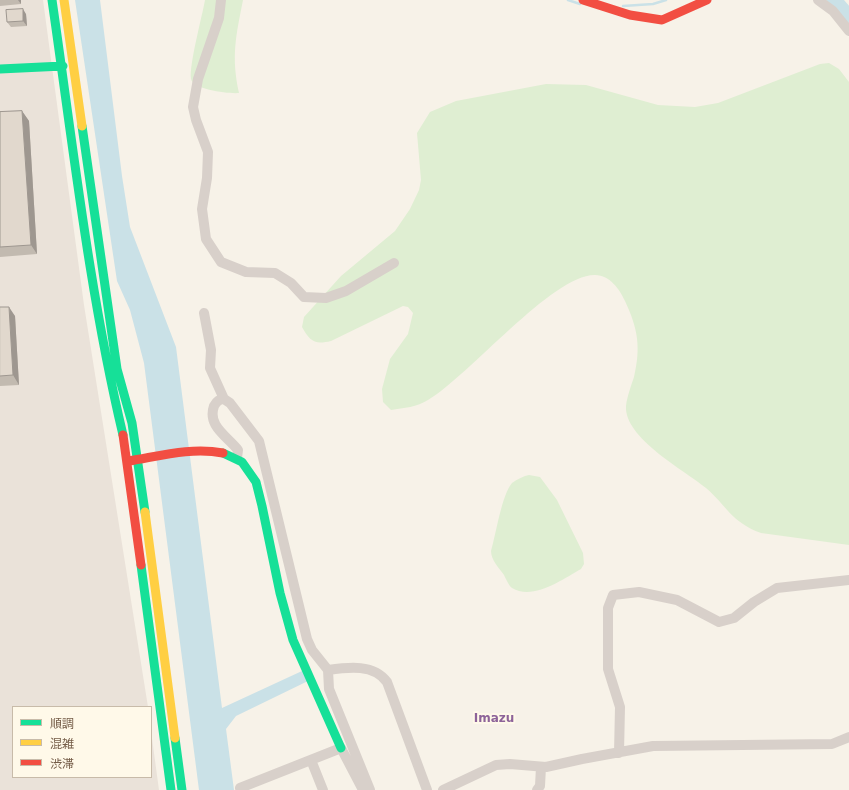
<!DOCTYPE html>
<html>
<head>
<meta charset="utf-8">
<style>
  body { margin:0 }
  #map { position:relative; width:849px; height:790px; overflow:hidden; background:#f7f2e8; font-family:"DejaVu Sans","Noto Sans JP",sans-serif }
  canvas { display:block }
  .legend { position:absolute; left:12px; top:706px; width:140px; height:72px; box-sizing:border-box; background:#fff9e9; border:1px solid #c8bba9; margin:0; padding:5px 7px; list-style:none; font-size:12px; color:#755d48 }
  .legend li { display:flex; align-items:center; gap:8px; height:20px }
  .legend b { width:20px; border:1px solid #c8bba9 }
</style>
</head>
<body>
<div id="map">
<canvas width="849" height="790"></canvas>
<ul class="legend">
<li><b style="height:5px;background:#16e098"></b>順調</li>
<li><b style="height:5px;background:#ffcf43"></b>混雑</li>
<li><b style="height:5px;background:#f24e42"></b>渋滞</li>
</ul>
</div>
<script>
const ctx = document.querySelector('canvas').getContext('2d');
ctx.lineJoin = 'round';
function fillPath(path, color) { ctx.fillStyle = color; ctx.fill(path, 'evenodd'); }
function trace(path, color, width, dash) { ctx.strokeStyle = color; ctx.lineWidth = width; ctx.lineCap = dash ? 'butt' : 'round'; ctx.setLineDash(dash || []); ctx.stroke(path); }
function drawText(font, color, halo, rows, align = 'center') {
  ctx.font = font + ' "DejaVu Sans",sans-serif'; ctx.lineWidth = 4; ctx.setLineDash([]); ctx.textBaseline = 'middle'; ctx.strokeStyle = halo; ctx.fillStyle = color; for (const [text, x, y, turn = 0] of rows) {
    ctx.save(); ctx.translate(x, y); ctx.rotate((+turn || 0) * Math.PI / 180); ctx.textAlign = isNaN(turn) ? turn : align; if (halo) ctx.strokeText(text, 0, 0); ctx.fillText(text, 0, 0); ctx.restore();
  }
}
fillPath(new Path2D(`
  M0 0H43L84 305 148 707H13V777H151V731L159 790H0Z`), '#eae2d9');
fillPath(new Path2D(`
  M205 0H243C236 36 231 56 239 93 230 94 193 90 191 79 189 65 202 17 205 0Z
  M829 63 839 69 849 82V545L761 533C731 522 727 506 706 488 684 470 624 438 626 406 627 397 631 386 634 377 641 347 638 329 625 301 620 290 610 275 595 275 553 274 469 376 428 400 417 407 404 408 391 410L383 402 382 389 390 359 408 334 413 313 408 307 403 306 331 341C314 345 310 341 302 327L304 317 341 276 395 231 410 209 419 190 421 180 417 133 430 112 456 101 546 84 586 85 658 105 695 107 718 103 820 64Z
  M529 475 540 477 557 500 583 553 584 564 581 569C563 579 533 601 512 588 509 586 506 579 504 575 499 568 491 560 491 551 496 534 502 494 512 483 517 479 524 476 529 475Z`), '#dfeed2');
fillPath(new Path2D(`
  M75 0H100L122 176 130 227 176 347 222 708 302 671 308 681 236 716 226 729 234 790H199L144 363 130 310 117 281Z`), '#cae1e7');
trace(new Path2D(`
  M568 0 580 4
  M623 6 653 4 666 0`), '#cae1e7', 2.5);
trace(new Path2D(`
  M834 0 849 17`), '#cae1e7', 15);
trace(new Path2D(`
  M221 0 219 18 198 79 193 107 196 120 208 152 207 178 202 209 206 239 221 262 246 272 275 273 291 283 304 297 326 298 346 291 394 263
  M818 0 833 11 849 31
  M204 313 211 350 210 368 224 399
  M237 458 238 450C227 436 207 426 214 406 216 402 219 399 224 399L230 403 259 441 307 639 312 650 328 670 329 689 370 790
  M328 670C349 667 374 664 387 682L427 790
  M619 753 620 707 608 669V608L613 595 639 592 677 600 719 622 734 618 754 602 777 588 849 580
  M311 760 323 790
  M240 788 341 748 363 790
  M443 790 496 765 510 764 546 767 582 759 653 746 832 744 849 737
  M537 790 540 786 541 767`), '#d8d0ca', 10);
trace(new Path2D(`
  M52 0C73 145 89 292 123 435
  M0 69 63 66
  M82 126 117 369 132 423 145 512
  M223 453 242 462 256 482 262 506 280 593 293 640 341 748
  M141 565 171 790
  M175 738 182 790`), '#16e098', 9);
trace(new Path2D(`
  M64 0 82 126
  M145 512 175 738`), '#ffcf43', 9);
trace(new Path2D(`
  M583 0 630 15 662 20 707 0
  M123 435 141 565
  M129 461C160 456 191 447 223 453`), '#f24e42', 9);
fillPath(new Path2D(`
  M0 0H21V4L0 6Z
  M26 14 27 26 11 27 7 22Z
  M22 111 29 121 37 254 0 257V112Z
  M0 307 15 316 19 385 0 386Z`), '#c2bab0');
fillPath(new Path2D(`
  M18 0H21V4Z
  M23 9 26 14 27 26 23 21Z
  M22 111 29 121 37 254 31 245Z
  M9 307 15 316 19 385 13 375Z`), '#9e9790');
const building = new Path2D(`
  M23 9V21L7 22 6 10Z
  M22 111 31 245 0 247V112Z
  M0 307H9L13 375 0 376Z`);
fillPath(building, '#e1d8cd');
trace(building, '#9e9790', 1);
drawText('bold 12px', '#8d6399', '#fff9e9', [
  ["Imazu",494,719]
]);
</script>
</body>
</html>
